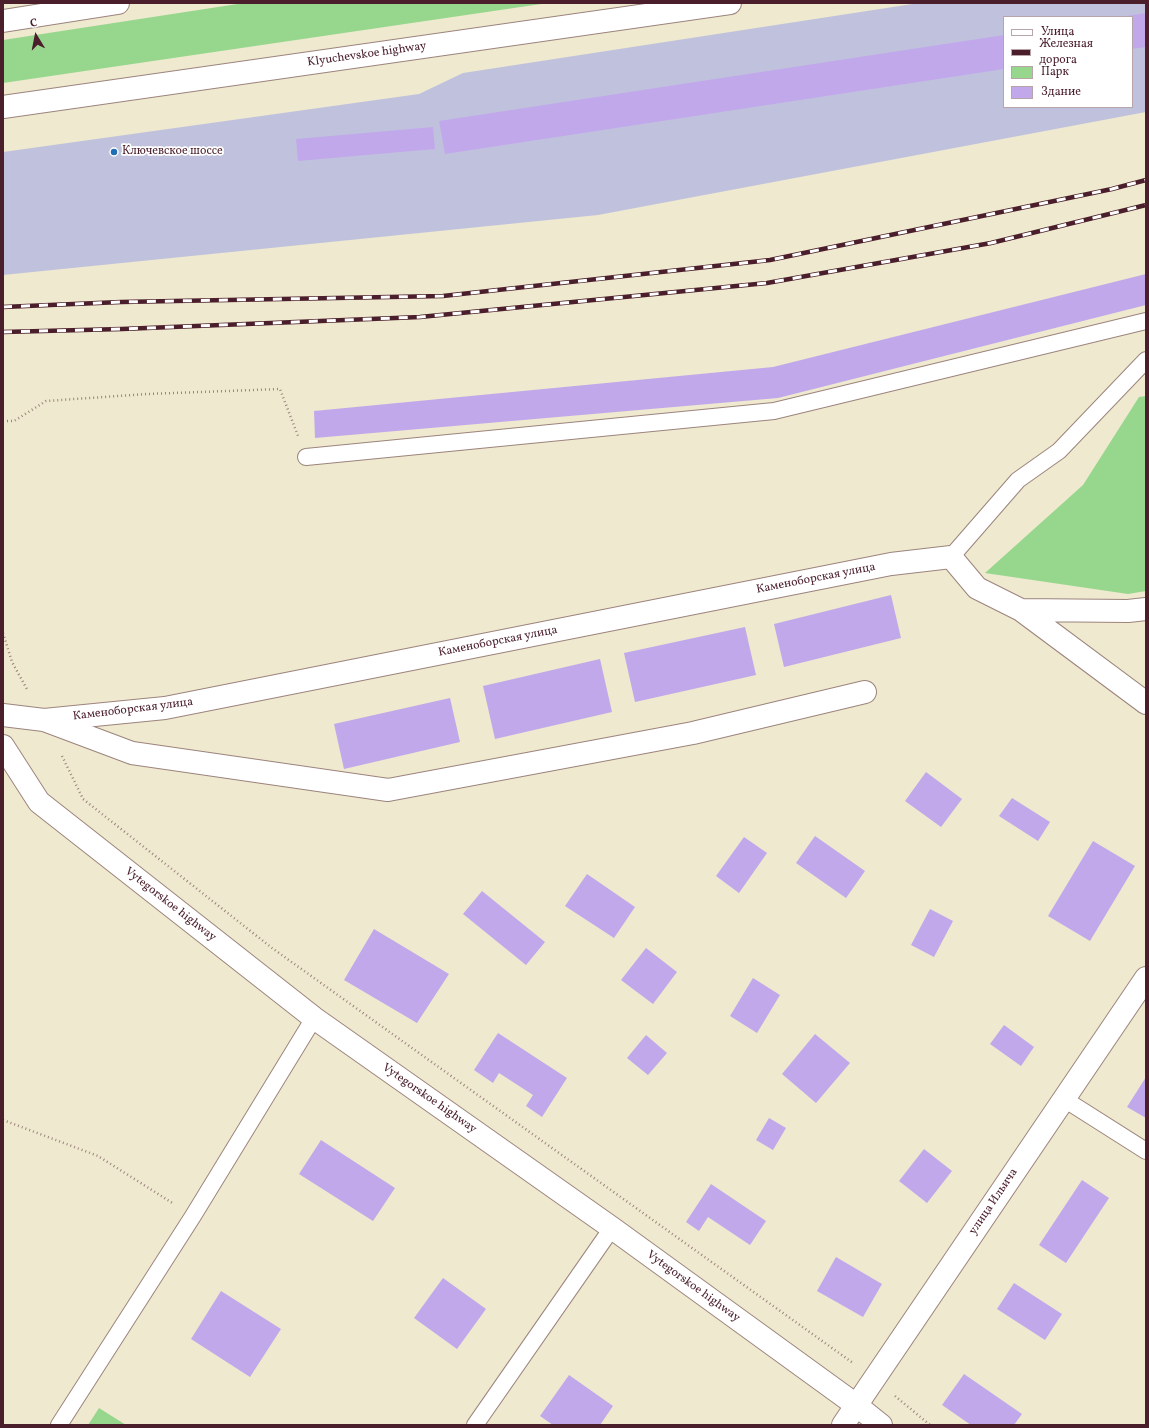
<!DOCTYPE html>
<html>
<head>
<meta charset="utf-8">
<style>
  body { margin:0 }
  #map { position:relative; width:1149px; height:1428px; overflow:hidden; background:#efe9cf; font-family:Vollkorn,serif }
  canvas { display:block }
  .frame { position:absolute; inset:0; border:4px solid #4a1f2b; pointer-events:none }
  .legend { position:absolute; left:1003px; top:16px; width:130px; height:92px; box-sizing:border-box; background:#fff; border:1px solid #b7a5aa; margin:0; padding:5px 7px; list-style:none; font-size:12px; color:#4a1f2b }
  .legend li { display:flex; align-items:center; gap:8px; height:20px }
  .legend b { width:20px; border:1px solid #b7a5aa }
  .north { position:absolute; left:16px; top:16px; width:40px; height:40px; -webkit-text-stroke:3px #fff; paint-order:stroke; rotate:350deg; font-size:11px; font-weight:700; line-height:16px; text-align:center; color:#4a1f2b }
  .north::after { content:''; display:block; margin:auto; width:14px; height:18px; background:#4a1f2b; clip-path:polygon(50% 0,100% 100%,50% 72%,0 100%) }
</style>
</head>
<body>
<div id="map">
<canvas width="1149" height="1428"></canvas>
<div class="frame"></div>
<ul class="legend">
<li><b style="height:5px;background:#fff"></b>Улица</li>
<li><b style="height:5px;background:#4a1f2b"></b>Железная дорога</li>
<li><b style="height:11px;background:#96d78d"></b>Парк</li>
<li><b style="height:11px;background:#c1a8eb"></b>Здание</li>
</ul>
<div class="north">С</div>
</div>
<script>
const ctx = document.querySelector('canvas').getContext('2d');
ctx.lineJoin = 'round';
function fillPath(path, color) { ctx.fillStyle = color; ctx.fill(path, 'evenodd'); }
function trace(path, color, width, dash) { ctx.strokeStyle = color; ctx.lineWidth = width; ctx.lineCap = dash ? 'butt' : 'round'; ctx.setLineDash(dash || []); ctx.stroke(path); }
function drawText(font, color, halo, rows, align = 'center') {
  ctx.font = font + ' Vollkorn,serif'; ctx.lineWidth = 3.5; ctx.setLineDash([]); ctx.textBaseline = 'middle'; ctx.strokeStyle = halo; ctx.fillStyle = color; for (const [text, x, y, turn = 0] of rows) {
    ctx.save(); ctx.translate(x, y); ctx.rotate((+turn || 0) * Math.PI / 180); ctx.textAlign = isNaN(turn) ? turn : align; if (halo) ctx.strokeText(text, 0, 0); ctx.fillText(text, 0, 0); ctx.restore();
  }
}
fillPath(new Path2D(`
  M919 3H1146V112L598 215 3 275V152L419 94 463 73ZM1004 17H1132V107H1004Z`), '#c0c2dd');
fillPath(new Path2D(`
  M244 3H548L3 83V40Z
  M1146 396V591L1128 594 985 573 1083 485 1139 397Z
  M99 1408 126 1425H88Z`), '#96d78d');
fillPath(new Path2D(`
  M1146 13V47L1132 49V17L1127 16Z
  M1004 35V69L445 154 439 121Z
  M433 127 435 149 298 161 296 139Z
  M1146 274V305L778 398 315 438 314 411 773 367Z
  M891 595 901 638 784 667 774 624Z
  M745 627 756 675 635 702 624 653Z
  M600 659 612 712 495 739 483 686Z
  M450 698 460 742 344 769 334 724Z
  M926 772 962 799 941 827 905 801Z
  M1012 798 1050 822 1038 841 999 816Z
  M815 836 865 871 846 898 796 863Z
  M744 837 767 853 739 893 716 876Z
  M1093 841 1135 866 1090 941 1048 916Z
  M587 874 635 907 614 938 565 906Z
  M482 891 545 942 526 965 463 914Z
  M930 909 953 921 934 957 911 945Z
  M374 929 449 974 417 1023 344 980Z
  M646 948 677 972 653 1004 621 980Z
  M753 978 780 995 757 1033 730 1016Z
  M1004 1025 1034 1047 1021 1066 990 1044Z
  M498 1033 567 1078 542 1117 526 1106 533 1095 499 1073 493 1083 474 1070Z
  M815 1034 850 1063 816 1103 782 1074Z
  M646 1035 667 1053 648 1075 627 1058Z
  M1146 1077V1118L1127 1107Z
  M769 1118 786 1128 773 1150 756 1140Z
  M321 1140 395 1188 373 1221 299 1174Z
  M924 1149 952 1171 927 1203 899 1181Z
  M1082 1180 1109 1198 1066 1263 1039 1245Z
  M711 1184 766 1221 750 1245 708 1217 699 1231 686 1222Z
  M836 1257 882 1284 863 1317 817 1291Z
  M443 1278 486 1309 457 1349 414 1318Z
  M1014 1283 1062 1314 1045 1340 997 1309Z
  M221 1291 281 1329 250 1377 191 1339Z
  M964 1374 1022 1414 1014 1425H971L942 1405Z
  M569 1375 613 1406 600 1425H553L540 1416Z`), '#c1a8eb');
const service = new Path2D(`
  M306 457 774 411 1146 321
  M951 557 1018 480 1059 451 1146 360
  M1064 1099 1146 1151
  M59 1425 193 1216 314 1018
  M475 1425 612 1228`);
const minor = new Path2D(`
  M1021 610 1146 703
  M3 715 44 720 132 753 388 790 693 733 865 692
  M44 720 165 708 891 564 951 557 977 588 1021 610 1128 611 1146 609
  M843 1425 1146 978`);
const secondary = new Path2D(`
  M3 746 39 802 314 1018 612 1228 856 1405 881 1425`);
const primary = new Path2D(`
  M3 21 118 3
  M3 107 730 3`);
trace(service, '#9c847d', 18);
trace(minor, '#9c847d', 24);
trace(secondary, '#9c847d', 24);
trace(primary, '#9c847d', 24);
trace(new Path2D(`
  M3 421H14L46 401 147 394 280 389 298 436
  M3 633 12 662 28 691
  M62 756 83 799 272 948 853 1363
  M3 1120 98 1156 174 1204
  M895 1396 930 1425`), '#9c847d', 2.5, [1, 3]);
trace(service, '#fff', 16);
trace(minor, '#fff', 22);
trace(secondary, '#fff', 22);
trace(primary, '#fff', 22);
const rail = new Path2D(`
  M3 307 121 302 443 296 770 260 1112 189 1146 180
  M3 332 122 329 420 317 767 283 991 243 1146 205`);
trace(rail, '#4a1f2b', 4.5);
trace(rail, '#fff', 3, [9]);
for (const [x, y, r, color] of [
  [114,152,4,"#1f6fb2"]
]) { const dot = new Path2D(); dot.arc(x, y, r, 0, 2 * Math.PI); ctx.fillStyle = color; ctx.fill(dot); trace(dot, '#fff', 1.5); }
drawText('12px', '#4a1f2b', '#fff', [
  ["Klyuchevskoe highway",367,55,-8],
  ["Каменоборская улица",816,579,-11],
  ["Каменоборская улица",498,642,-11],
  ["Каменоборская улица",133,710,-7],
  ["Vytegorskoe highway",170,905,38],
  ["Vytegorskoe highway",429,1099,35],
  ["улица Ильича",994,1202,-56],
  ["Vytegorskoe highway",693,1287,36]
]);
drawText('12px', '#4a1f2b', '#fff', [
  ["Ключевское шоссе",122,152]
], 'left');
</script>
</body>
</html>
